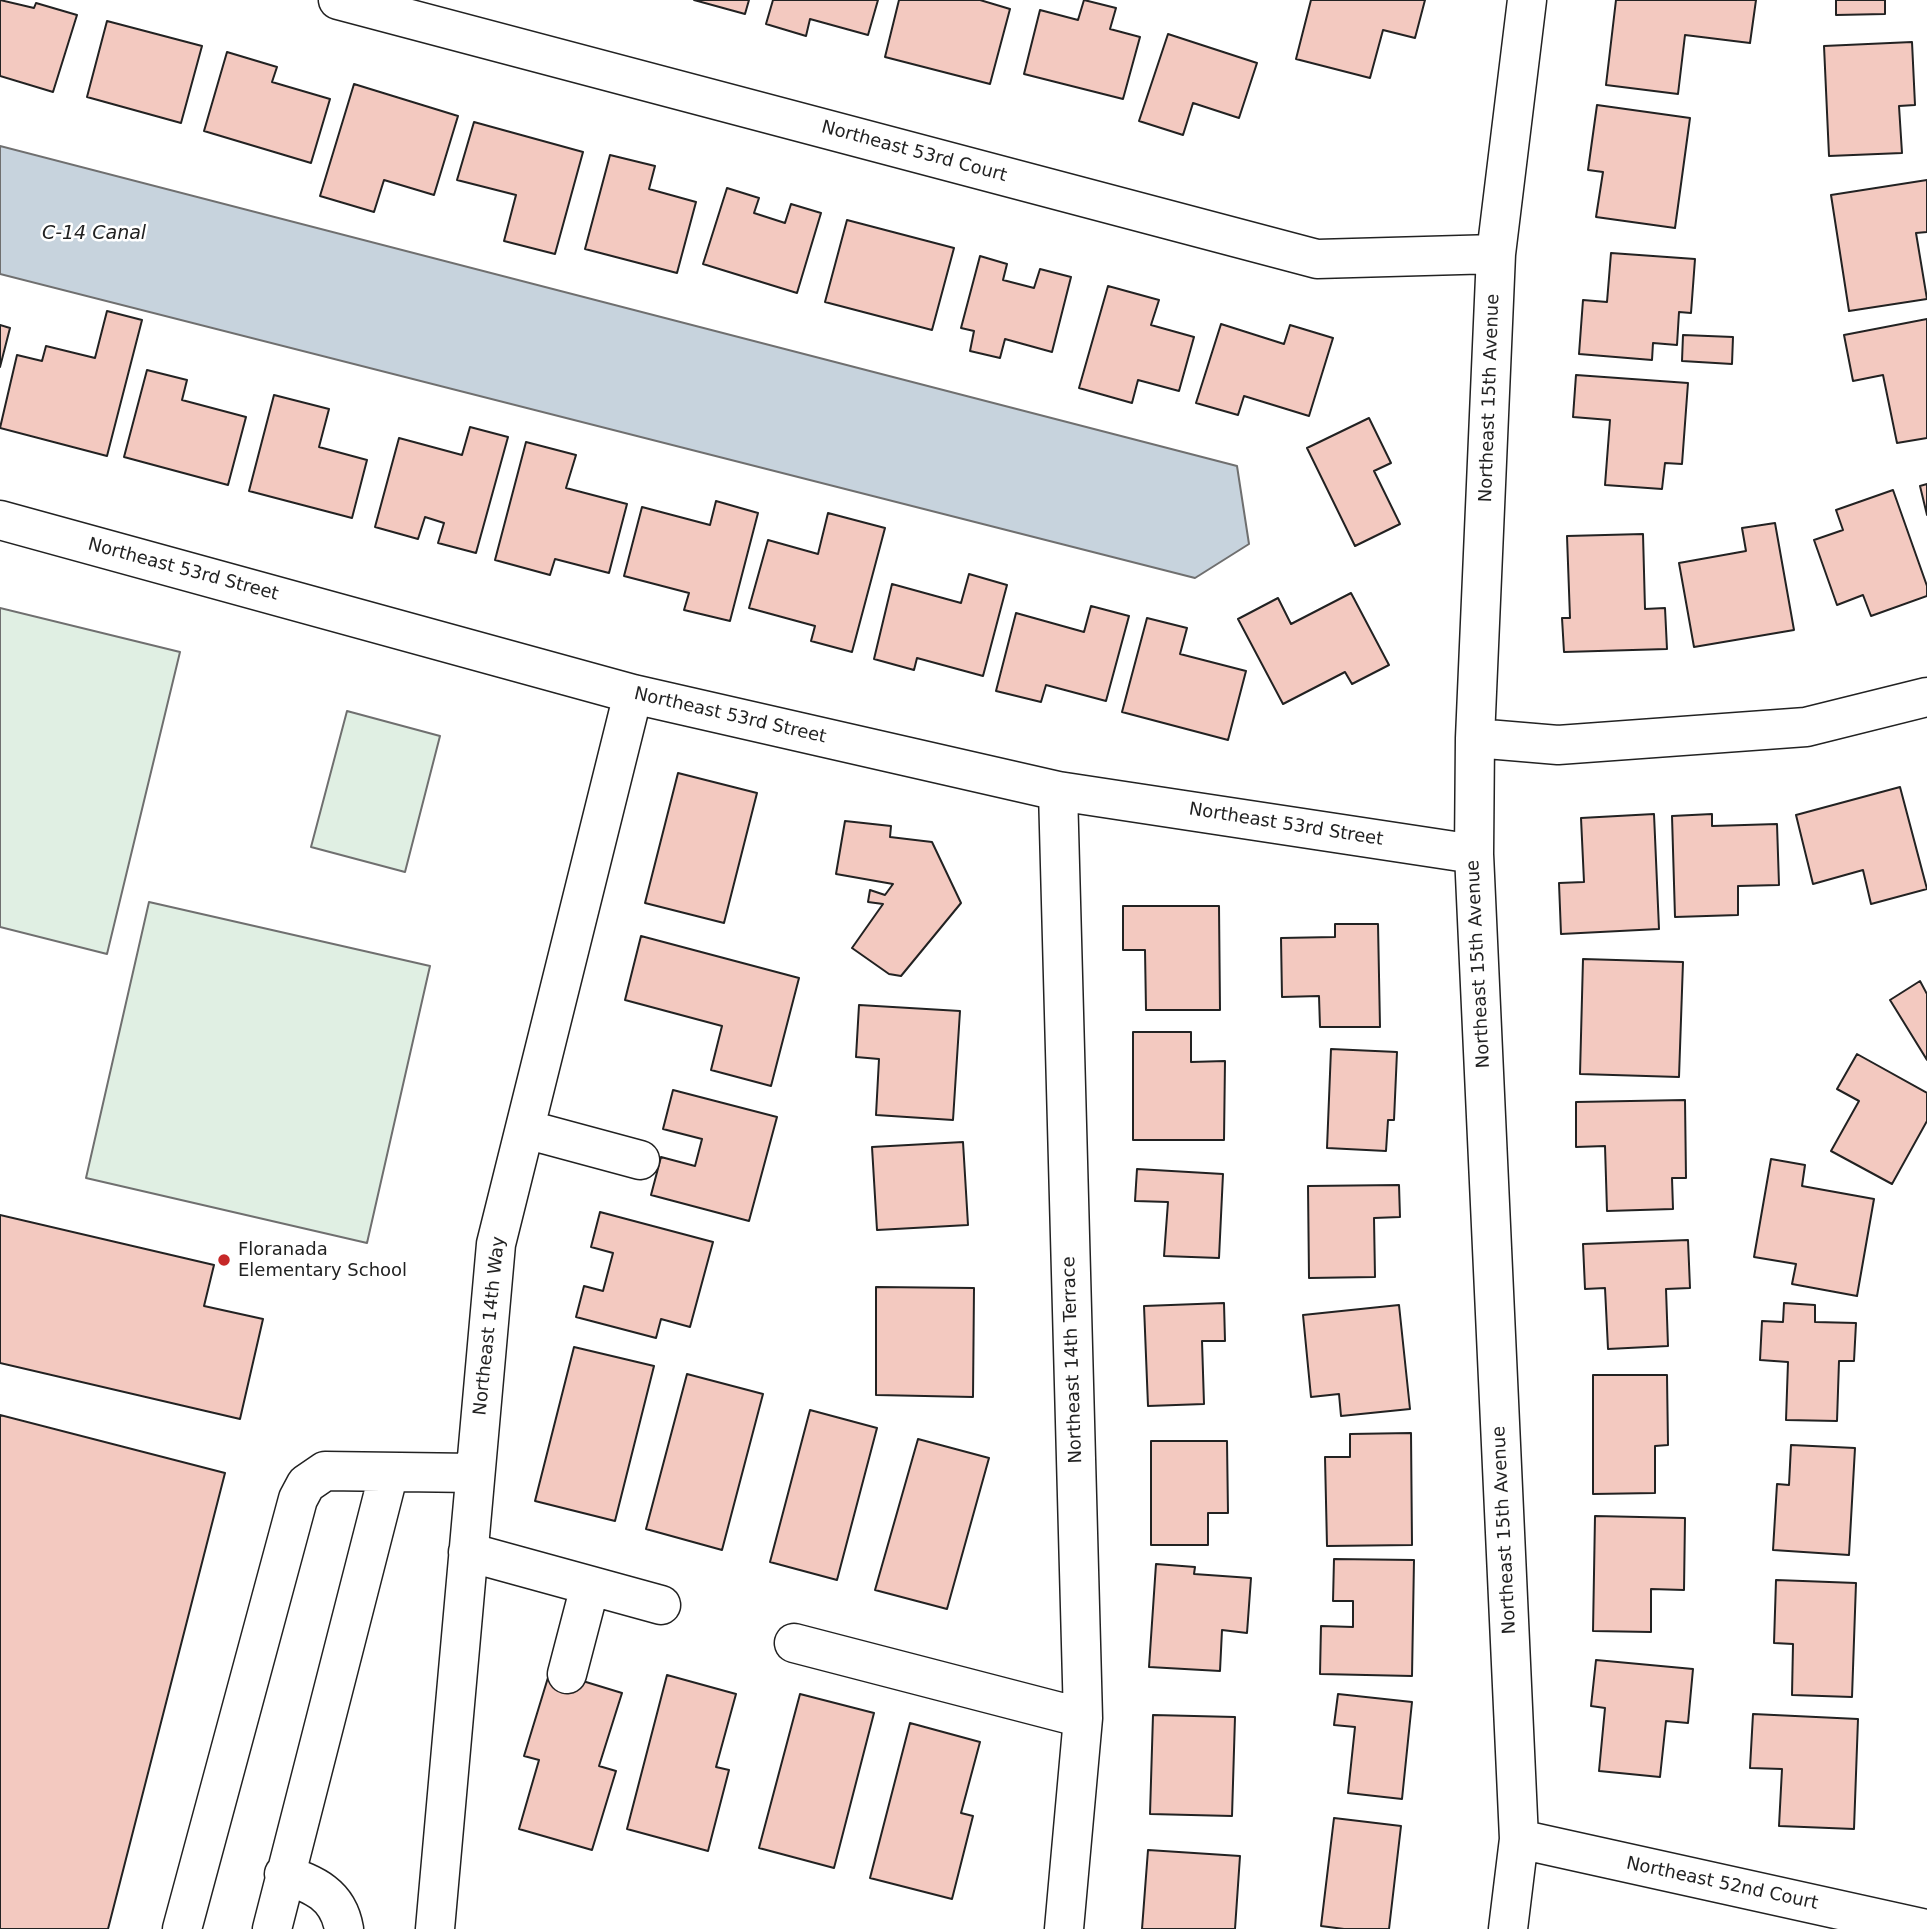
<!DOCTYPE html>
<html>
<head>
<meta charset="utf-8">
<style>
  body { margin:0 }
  canvas { display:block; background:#fff }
</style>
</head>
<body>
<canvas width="1927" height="1929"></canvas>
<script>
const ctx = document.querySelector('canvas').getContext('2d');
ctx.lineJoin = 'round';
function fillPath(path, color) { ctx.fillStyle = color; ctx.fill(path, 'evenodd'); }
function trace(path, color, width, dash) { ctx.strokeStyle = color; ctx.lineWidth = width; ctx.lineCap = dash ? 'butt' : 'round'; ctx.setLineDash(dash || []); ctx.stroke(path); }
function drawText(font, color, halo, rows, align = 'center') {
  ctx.font = font + ' "DejaVu Sans",sans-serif'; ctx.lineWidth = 5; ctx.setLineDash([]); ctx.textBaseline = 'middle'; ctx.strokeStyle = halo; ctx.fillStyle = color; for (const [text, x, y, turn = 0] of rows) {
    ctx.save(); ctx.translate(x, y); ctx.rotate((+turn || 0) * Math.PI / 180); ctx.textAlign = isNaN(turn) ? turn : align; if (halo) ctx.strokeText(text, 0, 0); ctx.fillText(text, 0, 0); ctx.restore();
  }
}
const green = new Path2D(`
  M0 608 180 652 107 954 0 927Z
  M347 711 440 736 405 872 311 847Z
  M149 902 430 966 367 1243 86 1178Z`);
fillPath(green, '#e0efe3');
trace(green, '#6f6f6f', 2);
const water = new Path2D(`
  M0 146 1237 466 1249 544 1195 578 0 274Z`);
fillPath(water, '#c7d3dd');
trace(water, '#6f6f6f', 2);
const building = new Path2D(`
  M0 0 34 8 36 3 77 15 53 92 0 76Z
  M694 0H749L745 14Z
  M773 0H878L868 35 810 19 806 36 766 24Z
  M899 0H980L1010 9 990 84 885 57Z
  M1084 0 1116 8 1110 29 1140 37 1123 99 1024 74 1040 10 1078 20Z
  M1311 0H1425L1415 38 1383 30 1370 78 1296 59Z
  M1616 0H1756L1750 43 1685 35 1678 94 1606 85Z
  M1836 0H1885V14L1836 15Z
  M107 21 202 46 181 123 87 97Z
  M1168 34 1257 63 1239 118 1193 103 1183 135 1139 121Z
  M1912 42 1915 105 1899 106 1902 153 1829 156 1824 46Z
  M227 52 277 67 272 82 330 99 311 163 204 131Z
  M354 84 458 116 434 195 384 180 374 212 320 196Z
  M1597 105 1690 118 1675 228 1596 217 1603 172 1588 170Z
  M474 122 583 152 555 254 504 241 516 195 457 180Z
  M610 155 655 166 649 189 696 202 677 273 585 249Z
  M1927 180V232L1916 233 1927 299 1849 311 1831 195Z
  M727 188 759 198 754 213 785 223 791 204 821 213 797 293 703 264Z
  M847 220 954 248 932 330 825 302Z
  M1611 253 1695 259 1691 313 1679 312 1677 345 1653 343 1652 360 1579 354 1583 300 1607 302Z
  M980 256 1007 264 1003 280 1034 288 1040 269 1071 277 1052 352 1005 339 1000 358 970 351 974 331 961 328Z
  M1108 286 1159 300 1151 325 1194 337 1179 391 1138 380 1132 403 1079 388Z
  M107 311 142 320 107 456 0 428 17 355 42 361 46 346 95 358Z
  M1927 319V438L1897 443 1883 375 1853 381 1844 335Z
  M1221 324 1284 344 1290 325 1333 338 1309 416 1244 396 1238 415 1196 403Z
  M0 325 10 328 0 367Z
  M1683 335 1733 337 1732 364 1682 361Z
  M147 370 187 380 182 400 246 417 228 485 124 457Z
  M1576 375 1688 383 1682 464 1665 463 1662 489 1605 485 1610 420 1573 417Z
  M274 395 329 409 319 447 367 460 352 518 249 491Z
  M1369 418 1391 463 1374 471 1400 524 1355 546 1307 448Z
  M470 427 508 437 476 553 438 543 444 523 425 517 418 539 375 527 399 438 462 455Z
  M526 442 576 455 566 488 627 504 609 573 555 559 550 575 495 560Z
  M1927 484V515L1920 486Z
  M1893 490 1927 586V596L1871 616 1863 595 1837 605 1814 540 1843 530 1836 510Z
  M716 501 758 513 730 621 684 610 689 593 624 576 642 507 710 525Z
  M828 513 885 528 852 652 811 641 815 626 749 608 768 540 818 554Z
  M1775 523 1794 630 1694 647 1679 563 1746 551 1742 528Z
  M1643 534 1645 609 1665 608 1667 649 1564 652 1562 618H1570L1567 536Z
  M969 574 1007 585 983 676 917 658 914 670 874 659 892 584 961 603Z
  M1351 593 1389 665 1352 684 1345 672 1283 704 1238 619 1278 598 1291 624Z
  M1091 606 1129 616 1106 701 1046 685 1041 702 996 691 1016 613 1084 632Z
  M1147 618 1187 628 1180 654 1246 671 1228 740 1122 712Z
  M678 773 757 793 724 923 645 903Z
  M1900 787 1927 889 1871 904 1863 870 1813 884 1796 815Z
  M1654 814 1659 929 1561 934 1559 883 1584 882 1581 818Z
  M1712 814V826L1777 824 1779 885 1738 886V915L1675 917 1672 816Z
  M845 821 891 826 890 837 932 842 961 903 901 976 889 974 852 948 883 904 868 902 870 890 885 895 893 884 836 874Z
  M1123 906H1219L1220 1010H1146L1145 950H1123Z
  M1335 924H1378L1380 1027H1320L1319 996 1282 997 1281 938 1335 937Z
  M641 936 799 978 771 1086 711 1070 722 1026 625 1000Z
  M1583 959 1683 962 1679 1077 1580 1074Z
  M1920 981 1927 994V1060L1890 1000Z
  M859 1005 960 1011 953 1120 876 1115 879 1059 856 1057Z
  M1133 1032H1191V1062L1225 1061 1224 1140H1133Z
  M1331 1049 1397 1052 1394 1120H1388L1386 1151 1327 1148Z
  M1857 1054 1927 1093V1121L1892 1184 1831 1151 1859 1101 1837 1089Z
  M673 1090 777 1117 749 1221 651 1195 661 1157 695 1166 702 1139 663 1129Z
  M1685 1100 1686 1178H1672L1673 1209 1607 1211 1605 1146 1576 1147V1102Z
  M963 1142 968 1225 877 1230 872 1147Z
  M1771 1159 1805 1165 1802 1186 1874 1199 1857 1296 1792 1284 1796 1264 1754 1257Z
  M1137 1169 1223 1174 1219 1258 1164 1256 1168 1202 1135 1201Z
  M1399 1185 1400 1217 1374 1218 1375 1277 1309 1278 1308 1186Z
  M600 1212 713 1242 690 1327 661 1319 656 1338 576 1317 584 1286 603 1291 613 1253 591 1247Z
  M0 1215 214 1265 204 1306 263 1319 240 1419 0 1363Z
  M1688 1240 1690 1288 1666 1289 1668 1346 1608 1349 1605 1288 1585 1289 1583 1244Z
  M876 1287 974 1288 973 1397 876 1395Z
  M1224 1303 1225 1341H1202L1204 1404 1148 1406 1144 1306Z
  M1784 1303 1815 1305V1322L1856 1323 1854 1361H1839L1837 1421 1786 1420 1788 1362 1760 1360 1762 1321 1783 1322Z
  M1399 1305 1410 1409 1341 1416 1339 1394 1311 1397 1303 1315Z
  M574 1347 654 1366 615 1521 535 1501Z
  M687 1374 763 1394 722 1550 646 1529Z
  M1593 1375H1667L1668 1445 1655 1446V1493L1593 1494Z
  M810 1410 877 1428 837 1580 770 1562Z
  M0 1415 225 1473 108 1929H0Z
  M1411 1433 1412 1545 1327 1546 1325 1457H1350V1434Z
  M918 1439 989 1458 947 1609 875 1590Z
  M1151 1441H1227L1228 1513H1208V1545H1151Z
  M1791 1445 1855 1448 1849 1555 1773 1550 1777 1484 1789 1485Z
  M1595 1516 1685 1518 1684 1590 1651 1589V1632L1593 1631Z
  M1334 1559 1414 1560 1412 1676 1320 1674 1321 1626 1353 1627V1601H1333Z
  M1156 1564 1195 1567 1194 1574 1251 1578 1247 1633 1222 1630 1220 1671 1149 1667Z
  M1776 1580 1856 1583 1852 1697 1792 1695 1793 1644 1774 1643Z
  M1596 1660 1693 1669 1688 1723 1666 1721 1660 1777 1599 1771 1605 1708 1591 1706Z
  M550 1671 622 1693 599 1766 616 1771 592 1850 519 1829 539 1760 524 1756Z
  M667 1675 736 1694 716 1767 729 1770 708 1851 627 1829Z
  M800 1694 874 1713 834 1868 759 1848Z
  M1338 1694 1412 1702 1402 1799 1348 1793 1355 1727 1334 1725Z
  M1753 1714 1858 1719 1854 1829 1779 1826 1782 1769 1750 1768Z
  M1153 1715 1235 1717 1232 1816 1150 1814Z
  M910 1723 980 1742 961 1813 973 1816 952 1899 870 1878Z
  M1334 1818 1401 1826 1389 1929H1344L1321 1926Z
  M1148 1850 1240 1856 1235 1929H1142Z`);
fillPath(building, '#f3c9c0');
trace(building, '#222', 2);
const minor = new Path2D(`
  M338 0 1317 259 1496 254
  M0 520 633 694 1058 791 1474 854
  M1475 738 1558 745 1806 727 1927 697
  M1058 791 1083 1718 1064 1929
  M525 1129 640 1160
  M468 1552 661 1605
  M794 1643 1083 1718
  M567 1674 590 1586
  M1519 1839 1926 1929
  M284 1874C314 1885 338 1894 344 1929
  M182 1929 298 1499 306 1484 325 1471 475 1473
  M272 1929 389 1472
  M435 1929 496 1244 633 694
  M1508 1929 1519 1839 1474 854 1475 738 1496 254 1527 0`);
trace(minor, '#222', 41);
trace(minor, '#fff', 38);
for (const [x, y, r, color] of [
  [224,1260,7,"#c62828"]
]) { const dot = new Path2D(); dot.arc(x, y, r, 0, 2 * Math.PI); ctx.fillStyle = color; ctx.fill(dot); trace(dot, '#fff', 2.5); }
drawText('18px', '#222', '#fff', [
  ["Northeast 53rd Court",914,152,15],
  ["Northeast 15th Avenue",1490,398,-88],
  ["Northeast 53rd Street",183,570,15],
  ["Northeast 53rd Street",730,716,13],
  ["Northeast 53rd Street",1286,825,9],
  ["Northeast 15th Avenue",1479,964,-93],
  ["Northeast 14th Way",490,1326,-84],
  ["Northeast 14th Terrace",1073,1360,-92],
  ["Northeast 15th Avenue",1505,1530,-93],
  ["Northeast 52nd Court",1722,1884,12]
]);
drawText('18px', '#222', '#fff', [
  ["Floranada",238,1250],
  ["Elementary School",238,1271]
], 'left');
drawText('italic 19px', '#222', '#fff', [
  ["C-14 Canal",94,234]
]);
</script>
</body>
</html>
